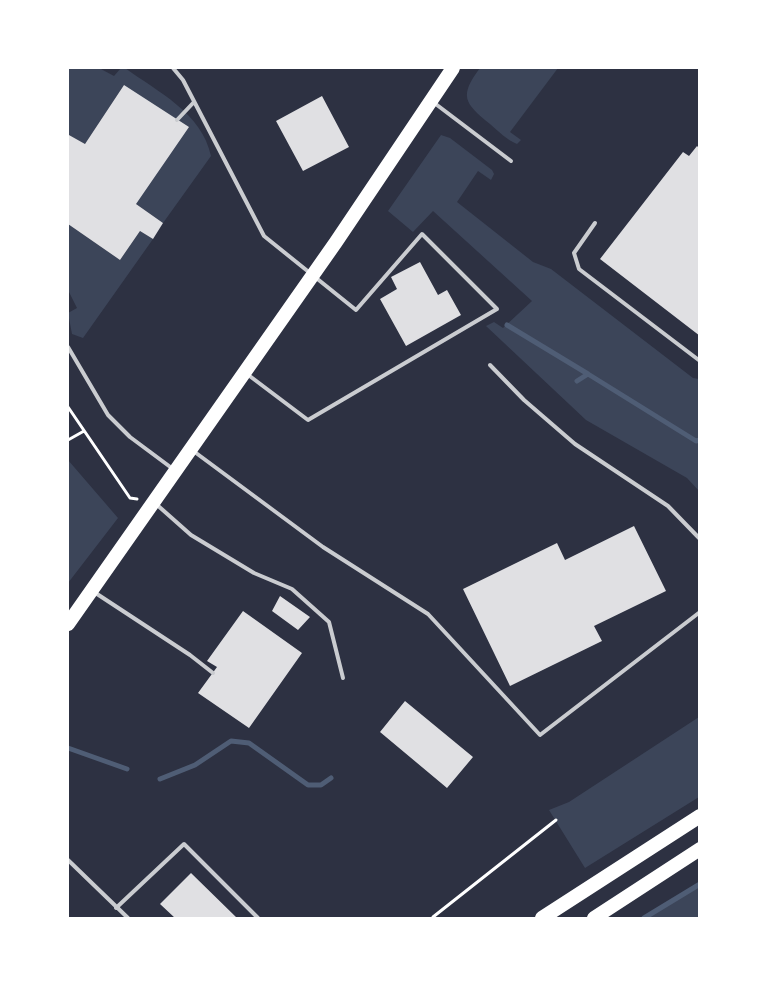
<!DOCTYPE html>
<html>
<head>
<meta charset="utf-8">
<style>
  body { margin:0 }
  #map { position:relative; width:767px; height:986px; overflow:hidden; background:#2d3142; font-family:"Space Grotesk",sans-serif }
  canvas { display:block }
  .frame { position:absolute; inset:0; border:69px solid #fff; pointer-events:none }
</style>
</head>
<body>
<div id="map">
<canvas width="767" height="986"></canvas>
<div class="frame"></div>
</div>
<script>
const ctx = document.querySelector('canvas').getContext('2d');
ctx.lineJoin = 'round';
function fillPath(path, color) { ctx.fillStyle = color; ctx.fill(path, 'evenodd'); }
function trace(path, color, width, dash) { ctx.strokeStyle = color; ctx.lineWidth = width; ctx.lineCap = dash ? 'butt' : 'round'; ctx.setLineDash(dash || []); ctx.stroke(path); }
fillPath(new Path2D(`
  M68 68H99L114 76 121 68H125C158 92 202 113 211 156L163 223 136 204 124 85 85 144 69 135 68 137Z
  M480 68H558L510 132 521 140 517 144C507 140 498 131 490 124 464 103 459 96 480 68Z
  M441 135 450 138 492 170 494 174 491 180 478 171 457 202 533 262 551 269 693 378 699 379V491L687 478 586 420 486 326 494 322 503 328 532 301 433 211 413 232 388 211Z
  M68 224 120 260 140 231 153 239 83 338 72 334 68 313 77 308 68 290Z
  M68 460 118 518 68 583Z
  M699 717V797L585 868 549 810 569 802Z
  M699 884V918H644Z`), '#3c4559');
trace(new Path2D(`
  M507 325 588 374
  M577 381 588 374 696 441 700 440
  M68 748 127 769
  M160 779 195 765 231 741 249 743 308 785H321L331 778
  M644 918 700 884`), '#4f5d75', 5);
fillPath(new Path2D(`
  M124 85 189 127 136 204 163 223 153 239 140 231 120 260 68 224V137L69 135 85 144Z
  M322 96 349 147 303 171 276 121Z
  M697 146 700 149V336L600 259 683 152 689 156Z
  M420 262 438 295 447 290 461 315 406 346 380 299 397 289 391 277Z
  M634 526 666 591 594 626 602 641 510 686 463 589 557 543 565 560Z
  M280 596 310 617 298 630 272 611Z
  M243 611 302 653 249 728 198 693 217 667 207 661Z
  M405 701 473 757 447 788 380 732Z
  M191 873 237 918H175L160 904Z`), '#e0e0e3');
trace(new Path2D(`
  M68 407 130 498 137 499
  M68 440 84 431
  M433 917 556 820`), '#fff', 3);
trace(new Path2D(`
  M173 68 183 80 264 236 356 310 422 234 497 309 308 420 247 374
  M433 102 511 161
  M177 120 194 102
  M595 223 574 253 579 269 700 361
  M68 347 108 415 130 437 173 469
  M490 365 524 400 575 444 668 506 700 539
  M192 450 323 547 428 614 540 735 700 612
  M156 504 191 535 254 573 292 589 329 622 343 678
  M94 592 190 655 213 673
  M68 860 128 918
  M116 908 184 844 258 918`), '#caccd0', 4);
trace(new Path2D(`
  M68 624 336 242 453 68`), '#fff', 14);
trace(new Path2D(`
  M542 918 700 816
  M594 918 700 849`), '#fff', 14);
</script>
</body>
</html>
